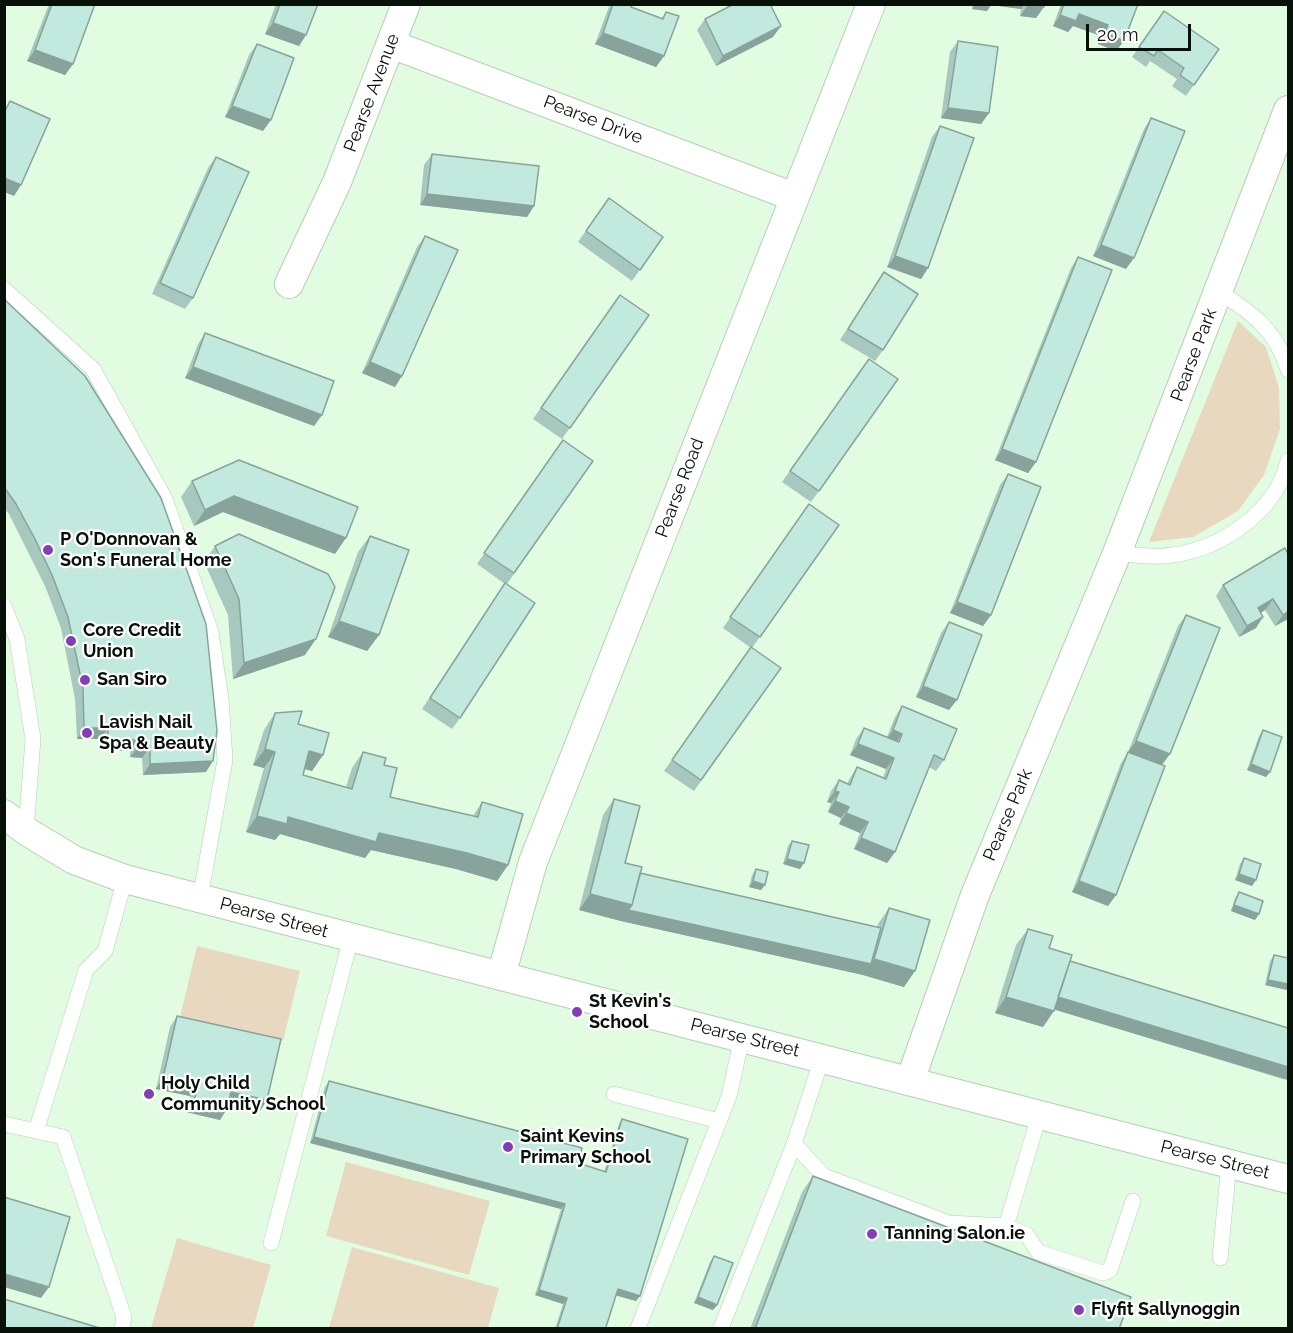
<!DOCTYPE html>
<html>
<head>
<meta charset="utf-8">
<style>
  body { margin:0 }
  #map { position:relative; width:1293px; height:1333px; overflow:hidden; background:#e2fce1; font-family:Raleway,sans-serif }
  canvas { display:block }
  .frame { position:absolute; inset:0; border:6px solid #081108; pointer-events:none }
  .scale { position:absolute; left:1086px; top:24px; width:105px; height:27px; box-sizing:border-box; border:3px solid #081108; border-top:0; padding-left:8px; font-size:18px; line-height:21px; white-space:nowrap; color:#081108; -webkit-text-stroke:4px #fff; paint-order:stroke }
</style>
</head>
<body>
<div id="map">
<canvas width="1293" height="1333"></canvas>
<div class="frame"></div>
<div class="scale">20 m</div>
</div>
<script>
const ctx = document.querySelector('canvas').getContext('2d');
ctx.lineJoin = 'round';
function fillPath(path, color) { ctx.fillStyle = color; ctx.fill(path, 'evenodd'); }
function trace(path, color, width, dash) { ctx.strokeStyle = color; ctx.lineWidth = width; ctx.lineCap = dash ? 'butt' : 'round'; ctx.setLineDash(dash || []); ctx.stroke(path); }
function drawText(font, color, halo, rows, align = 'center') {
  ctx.font = font + ' Raleway,sans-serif'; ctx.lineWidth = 4.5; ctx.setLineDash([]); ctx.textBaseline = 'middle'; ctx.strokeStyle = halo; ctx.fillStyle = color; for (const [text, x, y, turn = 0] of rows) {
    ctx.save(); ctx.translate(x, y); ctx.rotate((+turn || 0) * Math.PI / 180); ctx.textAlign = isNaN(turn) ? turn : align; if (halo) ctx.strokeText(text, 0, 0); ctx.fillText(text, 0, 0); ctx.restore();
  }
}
fillPath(new Path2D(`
  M1238 321 1266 347 1279 388 1280 429 1264 475 1238 511 1193 537 1149 542Z
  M197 946 300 971 283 1041 180 1017Z
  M346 1162 490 1201 469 1275 326 1236Z
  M177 1238 271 1265 253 1328H151Z
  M352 1247 499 1288 488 1328H329Z`), '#e8d8c0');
const lane = new Path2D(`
  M4 289 93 369 165 499 211 632 221 699 225 760 200 898
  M1218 291C1252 313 1276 329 1288 370
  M1117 553C1136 555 1154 558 1173 555 1222 548 1276 512 1288 461
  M4 606 17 639 33 739 26 831
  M822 1058 794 1144 824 1176 949 1223 1006 1226
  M614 1094 719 1121
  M1039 1116 1006 1226 1027 1235 1038 1252 1103 1273 1110 1270 1133 1201
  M4 1124 36 1131
  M271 1243 351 938
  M1220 1258 1229 1163
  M122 1328 124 1317 63 1137 36 1131 86 970 105 951 125 879
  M638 1328 729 1096 742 1038
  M721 1328 794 1144`);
const street = new Path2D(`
  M391 44 794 197
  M289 284 337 182 406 4
  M4 814 26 831 74 860 125 879 1288 1179
  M501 976 533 862 871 4
  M910 1081 975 895 1117 553 1288 110`);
trace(lane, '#b6cfb5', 16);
trace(street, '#b6cfb5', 30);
trace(lane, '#fff', 15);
trace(street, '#fff', 28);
fillPath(new Path2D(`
  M49 4H95L73 64 65 75 27 61Z
  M276 4H318L306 35 299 46 265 34Z
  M610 4H632L631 7 661 19 666 12 664 56 656 67 595 44Z
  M973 4H1044L1036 18 1020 16 1021 9 991 5 987 11 972 9Z
  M1061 4H1138L1124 41 1116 51 1098 44 1101 36 1073 26 1068 32 1053 26Z
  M1164 11 1219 49 1186 96 1172 86 1177 79 1150 61 1146 67 1132 57Z
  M705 19 773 37 716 66 697 30Z
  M958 41 989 113 981 124 941 118 950 52Z
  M257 44 263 131 225 117 249 55Z
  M1151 118 1126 269 1093 256 1144 129Z
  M940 126 928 268 921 279 887 267 932 137Z
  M432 154 534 206 527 217 420 205 424 165Z
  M216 157 193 298 185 309 152 294 208 168Z
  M609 198 663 237 632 281 578 242Z
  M425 236 395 387 362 373 417 247Z
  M1078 257 1036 462 1028 473 995 460 1071 268Z
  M884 272 883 350 875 361 840 340Z
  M620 295 649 315 562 439 533 419Z
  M4 299 206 772 143 775 142 758 130 757V751L100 750V739H77L75 699 61 628 45 586 9 514 4 508Z
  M205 333 322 415 314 426 185 378 198 344Z
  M869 359 898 379 811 502 782 482Z
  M563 440 593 461 507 584 460 718 452 729 422 709 505 584 477 564Z
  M1008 474 991 615 983 626 950 613 1000 485Z
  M192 481 335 554 223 512 194 526 181 497Z
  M809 504 839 525 752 648 781 668 694 791 664 771 751 648 723 628Z
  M370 536 379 635 367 651 328 637 358 552Z
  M215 546 305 655 233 679 228 615 204 562Z
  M1288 554V619L1275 626 1265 610 1261 613 1256 628 1239 637 1216 596 1223 585Z
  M1186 615 1162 765 1116 895 1108 906 1072 892 1121 763 1128 752 1149 760 1128 752 1178 626Z
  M949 622V710L916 697 941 633Z
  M902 706 944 760 936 771 929 767 895 852 887 863 854 849 860 833 839 824 841 818 828 812 831 803 827 802 831 791 839 780 847 784 850 778 857 767 883 778 886 769 850 755 856 739 864 728 887 737 895 717Z
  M275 713 298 724 323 755 312 771 304 769 303 775 346 787 352 768 363 752 384 765 390 797 473 816 482 802 508 865 497 881 456 869 371 850 365 858 280 834 275 840 246 832 264 768 253 765 264 730Z
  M1263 730 1270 772 1266 777 1247 770 1259 736Z
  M614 799 625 863 640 873 877 927 878 924 889 908 904 987 863 975 621 921 579 910 603 815Z
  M792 841 800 869 783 864 788 846Z
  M1244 858 1252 886 1235 880 1240 864Z
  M756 869 761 890 749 887 752 875Z
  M1239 892 1255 920 1231 911 1235 898Z
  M1028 929 1049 948 1070 961 1286 1080 1054 1009 1043 1027 995 1013 1016 945Z
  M1274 955 1288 958V988L1287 990 1265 985 1270 961Z
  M177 1016 267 1100 260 1111 228 1104 220 1120 186 1112 190 1096 156 1089 170 1027Z
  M329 1081 604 1172 619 1124 622 1119 640 1296 636 1301 616 1295 606 1327 609 1329H555L563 1304 535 1295 561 1209 310 1143 325 1087Z
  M813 1176 1119 1329H750L802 1192Z
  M714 1256 717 1305 713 1310 694 1303 710 1262Z`), '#a6c8bf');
fillPath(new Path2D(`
  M975 4H1024L1021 9 991 5 987 11 972 9Z
  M1028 5 1044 7 1036 18 1020 16Z
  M1079 14 1108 25 1101 36 1073 26 1068 32 1053 26 1060 15Z
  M273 23 306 35 299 46 265 34Z
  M781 26 773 37 716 66 723 56Z
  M603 33 664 56 656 67 595 44Z
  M1105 33 1124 41 1116 51 1098 44Z
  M35 50 73 64 65 75 27 61Z
  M232 106 271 120 263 131 225 117Z
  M948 108 989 113 981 124 941 118Z
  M4 178 21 185 14 196 4 192Z
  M427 194 534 206 527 217 420 205Z
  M1101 245 1134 258 1126 269 1093 256Z
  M895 256 928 268 921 279 887 267Z
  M370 362 402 376 395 387 362 373Z
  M193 367 322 415 314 426 185 378Z
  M1002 449 1036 462 1028 473 995 460Z
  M234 496 346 538 335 554 223 512 194 526 205 510Z
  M1273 599 1265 610 1250 619 1258 608Z
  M957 602 991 615 983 626 950 613Z
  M1288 612V619L1275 626 1283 615Z
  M1263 617 1256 628 1239 637 1247 626Z
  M339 621 379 635 367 651 328 637Z
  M316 639 305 655 233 679 244 663Z
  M923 686 957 700 949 710 916 697Z
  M84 728H108L100 739H77Z
  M893 730 902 734 894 745 885 741Z
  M108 739 138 740 130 751 100 750Z
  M1136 741 1170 754 1162 765 1128 752Z
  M858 744 894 758 886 769 850 755Z
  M138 747H150L142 758 130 757Z
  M265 749 275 752 264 768 253 765Z
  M309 751 323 755 312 771 298 767Z
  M213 761 206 772 143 775 150 764Z
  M1251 764 1270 772 1266 777 1247 770Z
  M835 791 839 792 831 803 827 802Z
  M835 801 849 807 841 818 828 812Z
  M846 813 868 822 860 833 839 824Z
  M257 816 288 817 379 833 467 853 508 865 497 881 456 869 371 850 365 858 280 834 275 840 246 832Z
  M861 838 895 852 887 863 854 849Z
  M787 859 804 863 800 869 783 864Z
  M1239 874 1256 880 1252 886 1235 880Z
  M753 881 765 885 761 890 749 887Z
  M1079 881 1116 895 1108 906 1072 892Z
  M590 894 871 964 874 959 915 971 904 987 863 975 621 921 579 910Z
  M1234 905 1259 914 1255 920 1231 911Z
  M1268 980 1288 984V988L1287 990 1265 985Z
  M1006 997 1054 1011 1043 1027 995 1013Z
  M1057 997 1288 1067V1080L1049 1008Z
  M163 1078 198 1085 190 1096 156 1089Z
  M231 1092 267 1100 260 1111 224 1103Z
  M194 1101 227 1109 220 1120 186 1112Z
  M314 1137 565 1204 561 1209 310 1143Z
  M4 1274 49 1287 41 1298 4 1287Z
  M618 1289 640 1296 636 1301 614 1295Z
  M539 1290 567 1298 563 1304 535 1295Z
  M698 1297 717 1305 713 1310 694 1303Z`), '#87a39b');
const building = new Path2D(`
  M52 4H95L73 64 35 50Z
  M280 4H318L306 35 273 23Z
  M613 4H632L631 7 663 19 666 12 679 16 664 56 603 33Z
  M734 4H770L781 26 723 56 705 19Z
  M1028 4H1044V7Z
  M1064 4H1138L1124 41 1105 33 1108 25 1079 14 1076 21 1060 15Z
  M1164 11 1219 49 1194 85 1180 75 1184 68 1158 50 1154 56 1139 47Z
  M958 41 998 47 989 113 948 108Z
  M257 44 294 58 271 120 232 106Z
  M10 101 50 119 21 185 4 178V113Z
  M1151 118 1185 131 1134 258 1101 245Z
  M940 126 974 138 928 268 895 256Z
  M432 154 539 166 534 206 427 194Z
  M216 157 249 172 193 298 160 283Z
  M609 198 663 237 640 270 586 231Z
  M425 236 458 250 402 376 370 362Z
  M1078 257 1112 270 1036 462 1002 449Z
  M884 272 918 294 883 350 848 329Z
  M620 295 649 315 570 428 541 408Z
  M4 299 85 376 161 498 206 624 217 731 213 761 150 764V747H138V740L108 739V728H84L83 688 68 617 52 575 35 539 16 504 4 487Z
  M205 333 334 381 322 415 193 367Z
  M869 359 898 379 819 491 790 471Z
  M563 440 593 461 514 573 484 553Z
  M239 460 358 507 346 538 234 496 205 510 192 481Z
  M1008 474 1041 487 991 615 957 602Z
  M809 504 839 525 760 637 730 617Z
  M239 534 328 574 335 587 316 639 244 663 239 599 215 546Z
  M370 536 409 550 379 635 339 621Z
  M1285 548 1288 554V612L1283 615 1273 599 1258 608 1263 617 1247 626 1223 585Z
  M505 583 535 603 460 718 430 698Z
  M1186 615 1220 628 1170 754 1136 741Z
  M949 622 982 635 957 700 923 686Z
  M751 647 781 668 701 780 672 760Z
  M902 706 957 729 944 760 934 755 895 852 861 838 868 822 846 813 849 807 835 801 839 792 835 791 839 780 850 785 857 767 886 779 894 758 858 744 864 728 899 742 902 734 893 730Z
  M302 711 298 724 329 733 323 755 309 751 303 775 352 789 363 752 386 758 384 765 397 768 390 797 478 817 482 802 523 814 508 865 467 853 379 833 376 842 288 817 287 824 257 816 275 752 265 749 275 713Z
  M1263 730 1282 737 1270 772 1251 764Z
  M1128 752 1165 766 1116 895 1079 881Z
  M614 799 640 806 625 863 642 867 632 905 590 894Z
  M792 841 809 845 804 863 787 859Z
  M1244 858 1261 864 1256 880 1239 874Z
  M756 869 768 872 765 885 753 881Z
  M640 873 881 928 871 964 628 910 632 905Z
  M1239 892 1263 901 1259 914 1234 905Z
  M889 908 930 920 915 971 874 959Z
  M1028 929 1053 936 1049 948 1072 955 1054 1011 1006 997Z
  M1274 955 1288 958V984L1268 980Z
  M1070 961 1288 1028V1067L1058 997Z
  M177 1016 281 1039 267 1100 231 1092 227 1109 194 1101 198 1085 163 1078Z
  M329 1081 582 1148 578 1163 606 1172 622 1119 688 1139 640 1296 618 1289 606 1327 609 1329H557L567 1298 539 1290 565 1204 314 1137Z
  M813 1176 1131 1297 1119 1329H755Z
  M4 1197 70 1217 49 1287 4 1274Z
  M714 1256 733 1263 717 1305 698 1297Z
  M4 1299 103 1329H4Z`);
fillPath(building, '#c1e9de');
trace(building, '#87a39b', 1.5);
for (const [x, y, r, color] of [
  [48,550,6,"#823eb2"],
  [71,641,6,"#823eb2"],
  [85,680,6,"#823eb2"],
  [87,733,6,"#823eb2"],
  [577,1012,6,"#823eb2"],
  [149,1094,6,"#823eb2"],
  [508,1147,6,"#823eb2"],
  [872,1234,6,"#823eb2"],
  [1079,1310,6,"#823eb2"]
]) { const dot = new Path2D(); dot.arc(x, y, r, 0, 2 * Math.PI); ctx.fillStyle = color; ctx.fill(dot); trace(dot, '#fff', 2); }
drawText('18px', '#081108', '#fff', [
  ["Pearse Avenue",372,93,-69],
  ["Pearse Drive",593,120,21],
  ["Pearse Park",1194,355,-69],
  ["Pearse Road",680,488,-69],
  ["Pearse Park",1008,815,-67],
  ["Pearse Street",274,918,15],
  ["Pearse Street",745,1038,14],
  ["Pearse Street",1215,1160,14]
]);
drawText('bold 18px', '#081108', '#fff', [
  ["P O'Donnovan &",60,540],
  ["Son's Funeral Home",60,561],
  ["Core Credit",83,631],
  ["Union",83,652],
  ["San Siro",97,680],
  ["Lavish Nail",99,723],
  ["Spa & Beauty",99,744],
  ["St Kevin's",589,1002],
  ["School",589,1023],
  ["Holy Child",161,1084],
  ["Community School",161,1105],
  ["Saint Kevins",520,1137],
  ["Primary School",520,1158],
  ["Tanning Salon.ie",884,1234],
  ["Flyfit Sallynoggin",1091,1310]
], 'left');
</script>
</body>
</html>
